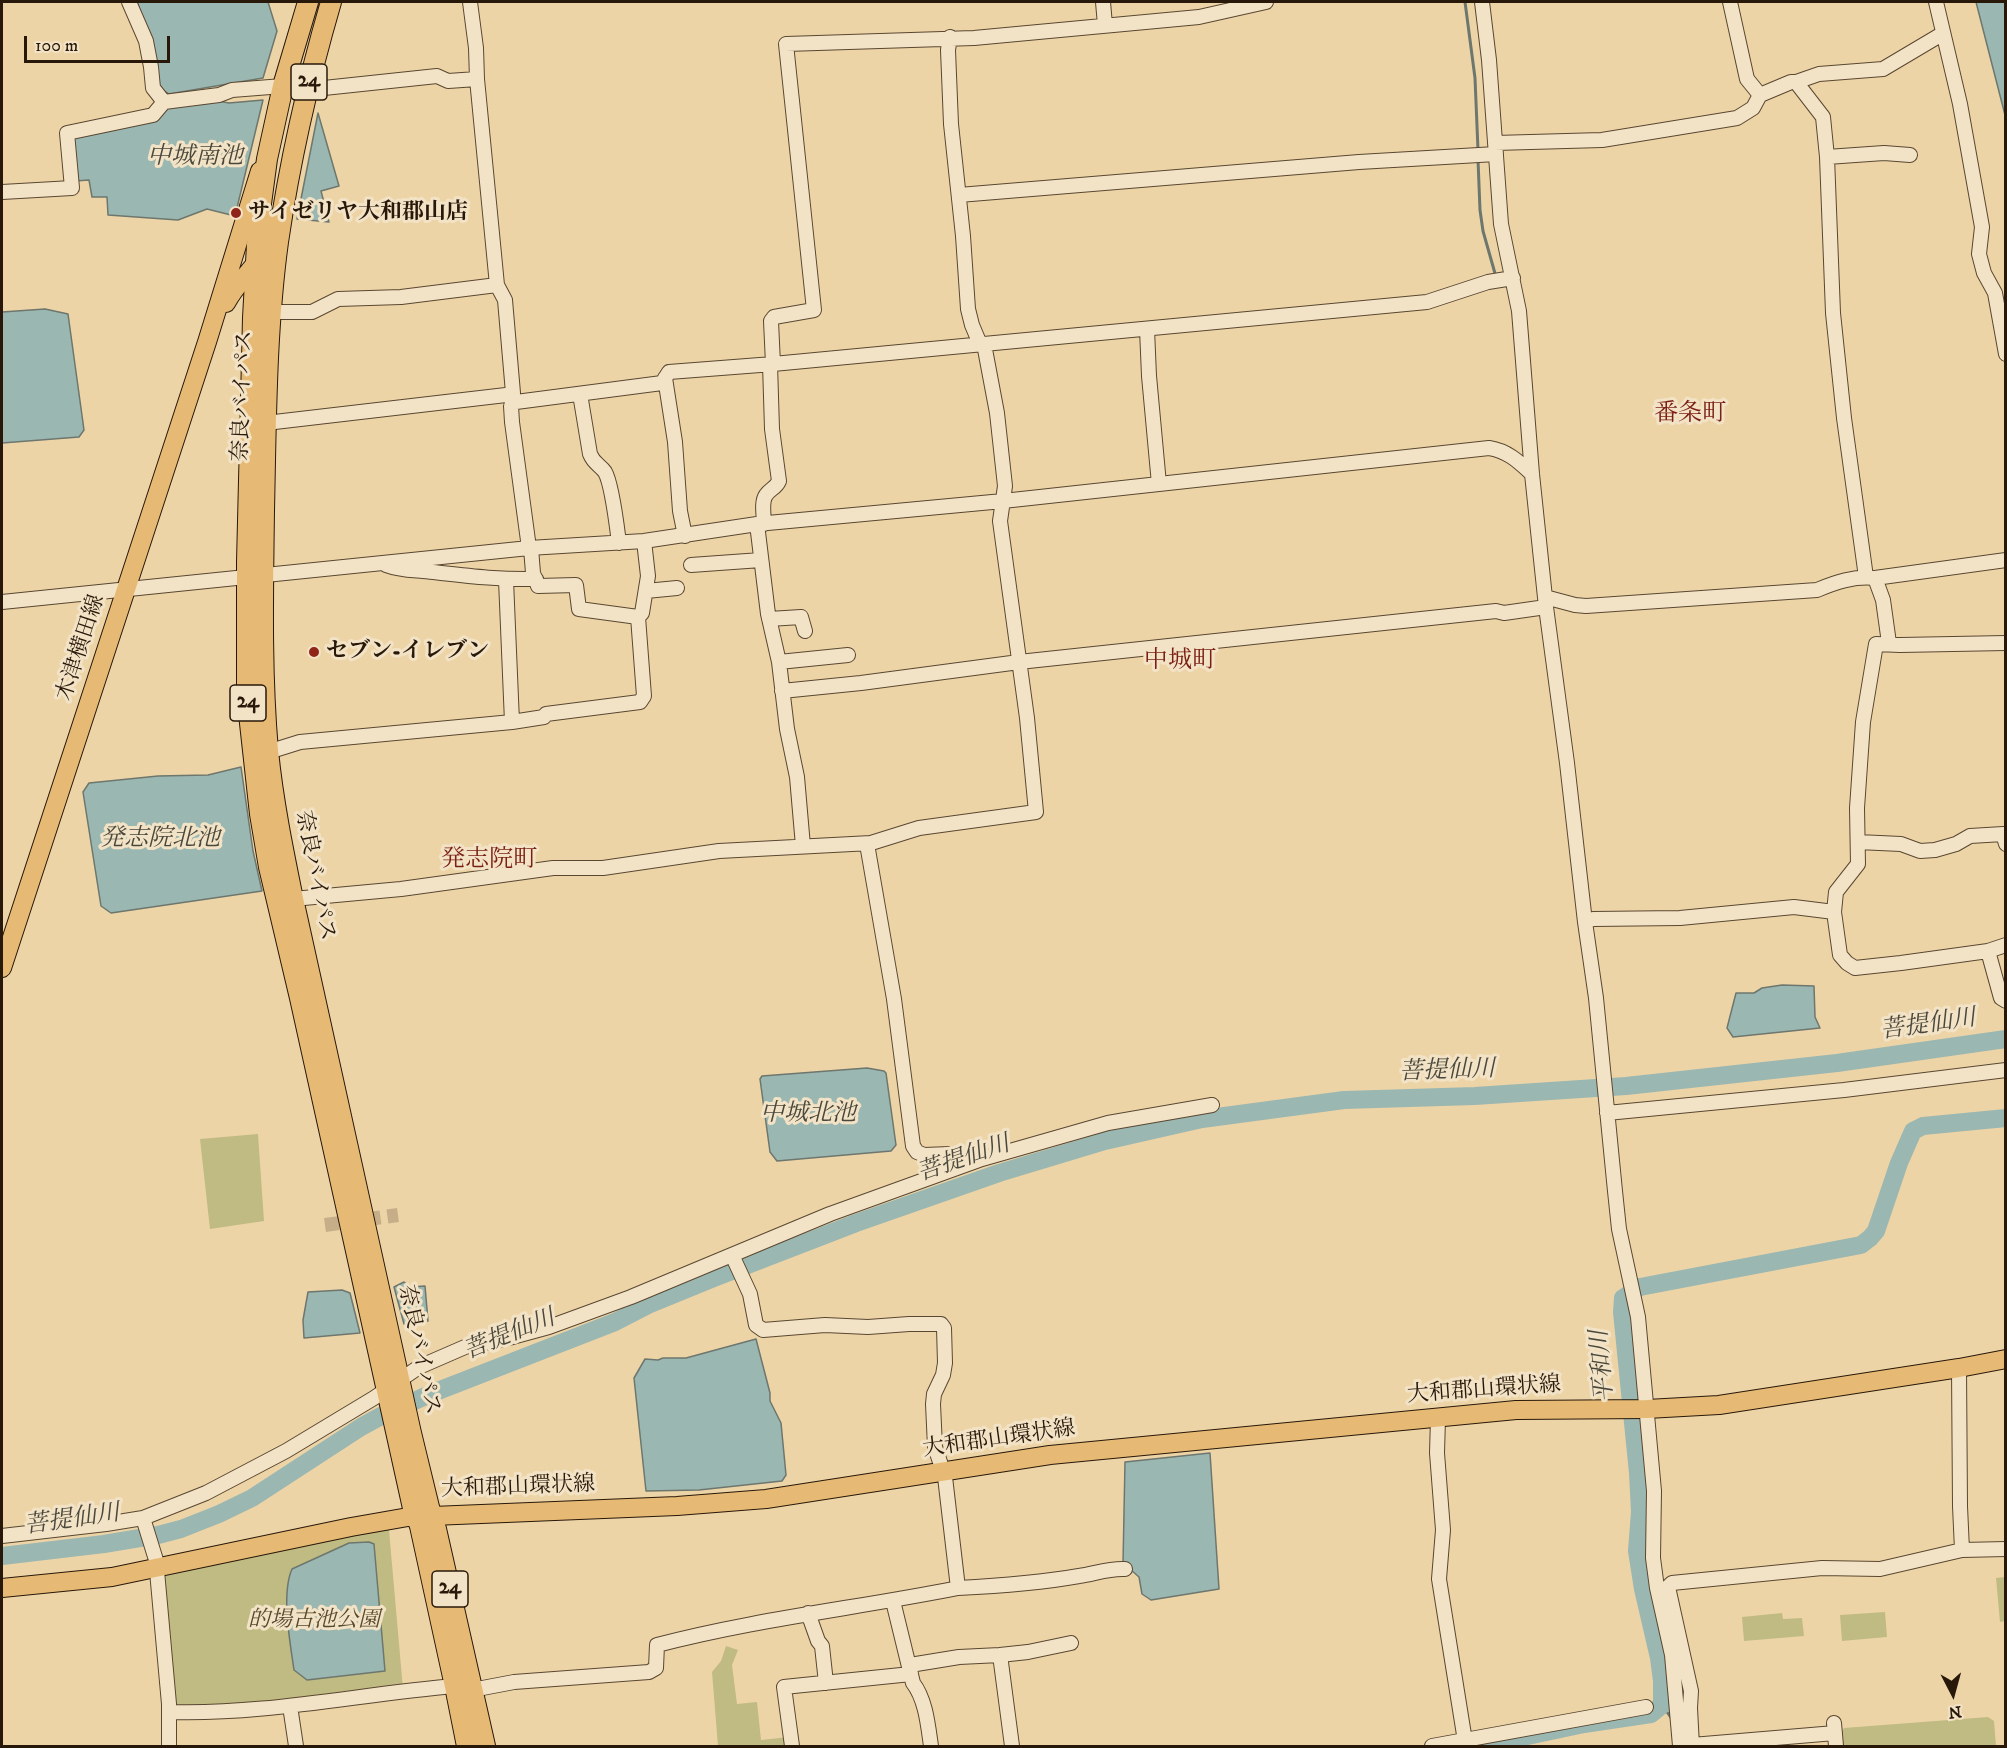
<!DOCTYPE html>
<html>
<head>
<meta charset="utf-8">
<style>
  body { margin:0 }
  #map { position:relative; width:2007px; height:1748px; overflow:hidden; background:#edd4a7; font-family:"IM FELL DW Pica",serif }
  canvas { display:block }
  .frame { position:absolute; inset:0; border:3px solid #28180a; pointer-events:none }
  .north { position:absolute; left:1923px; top:1664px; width:60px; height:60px; -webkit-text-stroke:4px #f3e3c6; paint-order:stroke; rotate:174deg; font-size:16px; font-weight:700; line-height:24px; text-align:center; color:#28180a }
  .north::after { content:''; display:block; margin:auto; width:21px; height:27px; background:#28180a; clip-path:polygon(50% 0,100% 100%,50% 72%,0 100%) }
  .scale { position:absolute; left:24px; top:36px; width:146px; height:27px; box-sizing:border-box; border:3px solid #28180a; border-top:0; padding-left:8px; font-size:18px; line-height:21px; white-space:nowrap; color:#28180a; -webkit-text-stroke:4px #f3e3c6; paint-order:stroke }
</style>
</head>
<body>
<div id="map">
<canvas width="2007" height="1748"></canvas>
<div class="frame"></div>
<div class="north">N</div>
<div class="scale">100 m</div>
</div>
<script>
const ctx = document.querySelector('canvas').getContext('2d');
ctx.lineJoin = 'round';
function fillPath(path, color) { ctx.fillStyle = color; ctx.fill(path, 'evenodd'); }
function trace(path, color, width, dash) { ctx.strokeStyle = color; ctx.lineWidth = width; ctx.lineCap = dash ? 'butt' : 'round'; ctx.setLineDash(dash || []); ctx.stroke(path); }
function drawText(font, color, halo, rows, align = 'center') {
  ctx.font = font + ' "IM FELL DW Pica","Noto Serif JP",serif'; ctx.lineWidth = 6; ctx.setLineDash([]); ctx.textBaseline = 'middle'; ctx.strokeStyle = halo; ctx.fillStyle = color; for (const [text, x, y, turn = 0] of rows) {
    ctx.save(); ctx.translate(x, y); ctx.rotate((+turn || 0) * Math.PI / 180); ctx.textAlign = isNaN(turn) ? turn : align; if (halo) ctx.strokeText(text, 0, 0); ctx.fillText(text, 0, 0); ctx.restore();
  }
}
fillPath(new Path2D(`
  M258 1134 264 1221 210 1229 200 1139Z
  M389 1530 403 1689 296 1703 177 1708 162 1575 352 1531Z
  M2005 1577V1621L2000 1622 1996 1578Z
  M1885 1612 1887 1637 1842 1641 1840 1615Z
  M1782 1613 1783 1619 1802 1618 1804 1636 1744 1641 1742 1617Z
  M726 1646 738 1650 732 1665 737 1704 757 1702 761 1740 789 1737 790 1746H718L712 1672 721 1661Z
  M1988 1717 1994 1721 1996 1746H1840L1839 1735 1844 1728Z`), '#c0bb82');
const water = new Path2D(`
  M137 2H268L277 31 263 78 169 94 159 88 149 35Z
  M1976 2H2005V115Z
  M263 100 235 216 207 209 178 220 108 215 107 197H92L89 180 75 181 72 135 158 119 169 107 218 101 229 103Z
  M318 113 339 186 321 191 329 222 297 219Z
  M45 309 68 314 84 430 79 437 2 443V312Z
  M241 767 253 851 262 891 111 913 101 906 83 792 89 783 158 776 208 775Z
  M1782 985 1814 986 1815 1017 1820 1028 1733 1037 1727 1028 1736 993H1754L1762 988Z
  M867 1068 884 1071 886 1073 896 1145 891 1151 777 1161 770 1152 760 1079 762 1076Z
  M404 1282 411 1287 425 1286 428 1321 404 1324 394 1287Z
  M342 1290 350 1293 360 1333 304 1338 303 1320 308 1292Z
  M756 1339 770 1393V1401L781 1423 786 1475 782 1481 699 1490 646 1491 634 1378 645 1359 658 1360 663 1358H686Z
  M1210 1453 1219 1589 1151 1600 1142 1594 1139 1577 1123 1563 1125 1462Z
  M369 1542 374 1544 385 1671 307 1680 294 1670C290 1642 281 1594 292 1569L349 1543Z`);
fillPath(water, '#9bb7b1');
trace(water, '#6d776e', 1.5);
trace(new Path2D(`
  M1465 2 1475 78 1478 150
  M1478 160 1480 210 1483 231 1496 277
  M1662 1705 1672 1719`), '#6d776e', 3);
trace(new Path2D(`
  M2 1556 104 1544 158 1535 181 1529 219 1514 252 1498 361 1427 381 1416 430 1394 615 1322 648 1305 714 1278 856 1223 999 1173 1105 1141 1202 1119 1344 1100 1475 1096 1626 1086 1837 1063 2006 1039
  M1480 1746 1584 1724 1651 1714 1662 1705V1681L1659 1658 1643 1589 1637 1551 1640 1512 1638 1473 1622 1312 1623 1298 1640 1287 1861 1245 1870 1238 1876 1231 1899 1163 1913 1131 1923 1126 2006 1118`), '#9bb7b1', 18);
trace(new Path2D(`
  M325 1225 398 1215`), '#c6ae88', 14, [14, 7]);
const minor = new Path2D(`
  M129 2 146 41 151 67 153 88 164 102
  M470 2 476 48 477 79 497 285 505 300 513 393 511 397
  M1103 2 1105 25
  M1482 2 1489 60 1501 224 1519 311 1532 474 1546 607 1567 763 1585 922 1596 998 1615 1191 1619 1229 1638 1317 1654 1491 1653 1558 1657 1588 1672 1655 1680 1746
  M1730 2 1747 79 1760 95
  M1936 2 1960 104 1982 227 1979 254 1984 273 1995 293 2006 354
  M950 37 948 50 951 124 963 236 968 309 972 325 980 344
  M1796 82 1823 117 1827 157 1833 313 1844 418 1866 577
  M324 88 437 76 448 81 477 79
  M1495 143 1602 140 1737 118 1753 108 1760 95 1791 82H1796L1819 74 1883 69 1942 34
  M1827 157 1884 153 1910 155
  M2 192 72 188 67 133 153 115 164 102 219 95 232 90 283 86
  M959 195 1359 162 1496 154
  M271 312H312L338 299 401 297 497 285
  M1147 329 1149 376 1159 484
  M773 364 771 321 774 317 814 310 786 44 974 38 1199 17 1266 2
  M665 378 675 442 680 511 685 536
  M580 394 590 454C594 464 600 465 605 472 612 484 617 527 619 543
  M516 402 511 406 512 422 529 548
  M266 423 506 395 511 397 516 402 662 383 669 372 773 364 1427 302 1488 282 1513 278
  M757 524 768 614 779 662 787 729 797 777 803 846
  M764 524C764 516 761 502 766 495 770 489 776 488 779 481L772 429 770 364
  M531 548 533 573 538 586 576 585 579 609 638 617
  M386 565C399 570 410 570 423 571 461 575 497 580 536 579
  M691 565 761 560
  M1875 578 1883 600 1889 643
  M506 580 512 722
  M646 591 677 588
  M1545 597 1575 605 1586 606 1817 590C1836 582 1854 576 1875 578L2006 560
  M2 602 529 548 644 541 757 524 1003 501 1489 448C1508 451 1519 462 1532 474
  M769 619 801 617 805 631
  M2006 643 1900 645 1876 644 1863 722 1857 808 1858 864 1836 892 1834 912 1840 955 1847 963 1855 968 1901 963 1988 951 2006 945
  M779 662 848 655
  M782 691 861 683 1019 662 1496 611 1504 613 1546 607
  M268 752 300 742 512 722 544 717 546 714 640 702 644 696 638 617 642 613 648 576 644 541
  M1858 842 1901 844 1920 851 1935 850 1956 844 1970 836 2003 834 2006 844
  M867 844 894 999 913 1146 917 1152 924 1155 950 1154 966 1164
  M293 899 401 889 553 868H603L719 851 871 843 919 828 1036 812 1027 718 1000 521 1005 486 997 413 984 344
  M1585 922 1593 919 1680 918 1794 907 1834 912
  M1988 951 2001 998 2006 1001
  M1607 1113 1844 1090 2006 1070
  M1959 1368 1960 1506 1962 1550
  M1438 1418 1437 1453 1443 1530 1439 1579 1465 1741
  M143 1518 156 1560 169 1704V1746
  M2 1536 106 1524 143 1518 206 1493 286 1451 374 1398 419 1367 465 1347 505 1339 549 1327 631 1297 830 1214 982 1159 1108 1123 1212 1105
  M958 1588C998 1586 1039 1583 1079 1576 1094 1574 1109 1568 1125 1569
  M893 1601 913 1683C926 1700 928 1726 931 1746
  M808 1613 818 1641 822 1646 826 1683
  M1000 1655 1028 1652 1071 1643
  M910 1665 959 1657 1000 1655 1012 1746
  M472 1690 514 1682 649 1672 656 1668 657 1645C756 1619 858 1608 958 1588L945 1477 935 1447 933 1404 934 1394 943 1375 945 1363 944 1328 941 1324H909L868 1327 825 1325 763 1330 756 1325 750 1294 732 1255
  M290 1706 296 1746
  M169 1712C265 1715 360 1694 455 1686
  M1834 1723 1836 1746
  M1692 1745 1835 1733
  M792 1746 784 1687 911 1674
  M1432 1746 1646 1707
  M1692 1746 1690 1708 1691 1691 1668 1587 1672 1583 1822 1568 1880 1569 1962 1550 2006 1549`);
const major = new Path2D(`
  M226 303C234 288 245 277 255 264 266 250 271 235 275 219
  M2 968 207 342 260 171
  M2 1588 112 1577 351 1527 408 1517 677 1506 766 1499 1050 1455 1516 1410 1647 1409 1719 1405 1959 1368 2006 1359`);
const highway = new Path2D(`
  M308 2 283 86 267 159 258 226 253 318 247 562V696L260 814 269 867 300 998 413 1508 420 1526 455 1686 467 1746
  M331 2C308 81 290 160 278 242 266 330 266 421 264 510 263 590 261 671 268 751 273 801 283 850 293 899L411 1433 429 1507 436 1529 485 1746`);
trace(minor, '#594731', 16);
trace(major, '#28180a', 20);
trace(highway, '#28180a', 22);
trace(minor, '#f3e3c6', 14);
trace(major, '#e6ba74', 18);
trace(highway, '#e6ba74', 20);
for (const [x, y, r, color] of [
  [236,213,6,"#8f2418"],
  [314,652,6,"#8f2418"]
]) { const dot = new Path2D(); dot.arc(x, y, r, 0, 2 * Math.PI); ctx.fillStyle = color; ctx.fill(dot); trace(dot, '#f3e3c6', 2); }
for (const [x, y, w] of [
  [309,82,36],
  [248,703,36],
  [450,1589,36]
]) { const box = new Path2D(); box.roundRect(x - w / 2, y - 18, w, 36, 4.5); ctx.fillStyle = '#f3e3c6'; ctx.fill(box); trace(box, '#28180a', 1.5); }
drawText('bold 21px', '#28180a', null, [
  ["24",309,82],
  ["24",248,703],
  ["24",450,1589]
]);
drawText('bold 22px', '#28180a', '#f3e3c6', [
  ["サイゼリヤ大和郡山店",248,213],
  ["セブン-イレブン",326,652]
], 'left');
drawText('22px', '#28180a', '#f3e3c6', [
  ["奈良バイパス",244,396,-88],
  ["木津横田線",82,648,-72],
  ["奈良バイパス",314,876,79],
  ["奈良バイパス",418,1350,78],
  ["大和郡山環状線",1484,1391,-4],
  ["大和郡山環状線",999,1440,-8],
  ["大和郡山環状線",518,1488,-2]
]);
drawText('italic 22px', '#56492e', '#f3e3c6', [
  ["的場古池公園",314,1621]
]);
drawText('italic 24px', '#4a483c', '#f3e3c6', [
  ["中城南池",195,158],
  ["発志院北池",160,840],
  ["菩提仙川",1928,1026,-8],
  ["菩提仙川",1447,1072,-2],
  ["中城北池",808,1115],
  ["菩提仙川",964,1160,-19],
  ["菩提仙川",510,1336,-22],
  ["平和川",1604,1366,-95],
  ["菩提仙川",72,1521,-8]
]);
drawText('24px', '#7a1f14', '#f3e3c6', [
  ["番条町",1690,415],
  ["中城町",1180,662],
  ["発志院町",489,861]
]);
</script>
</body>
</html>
